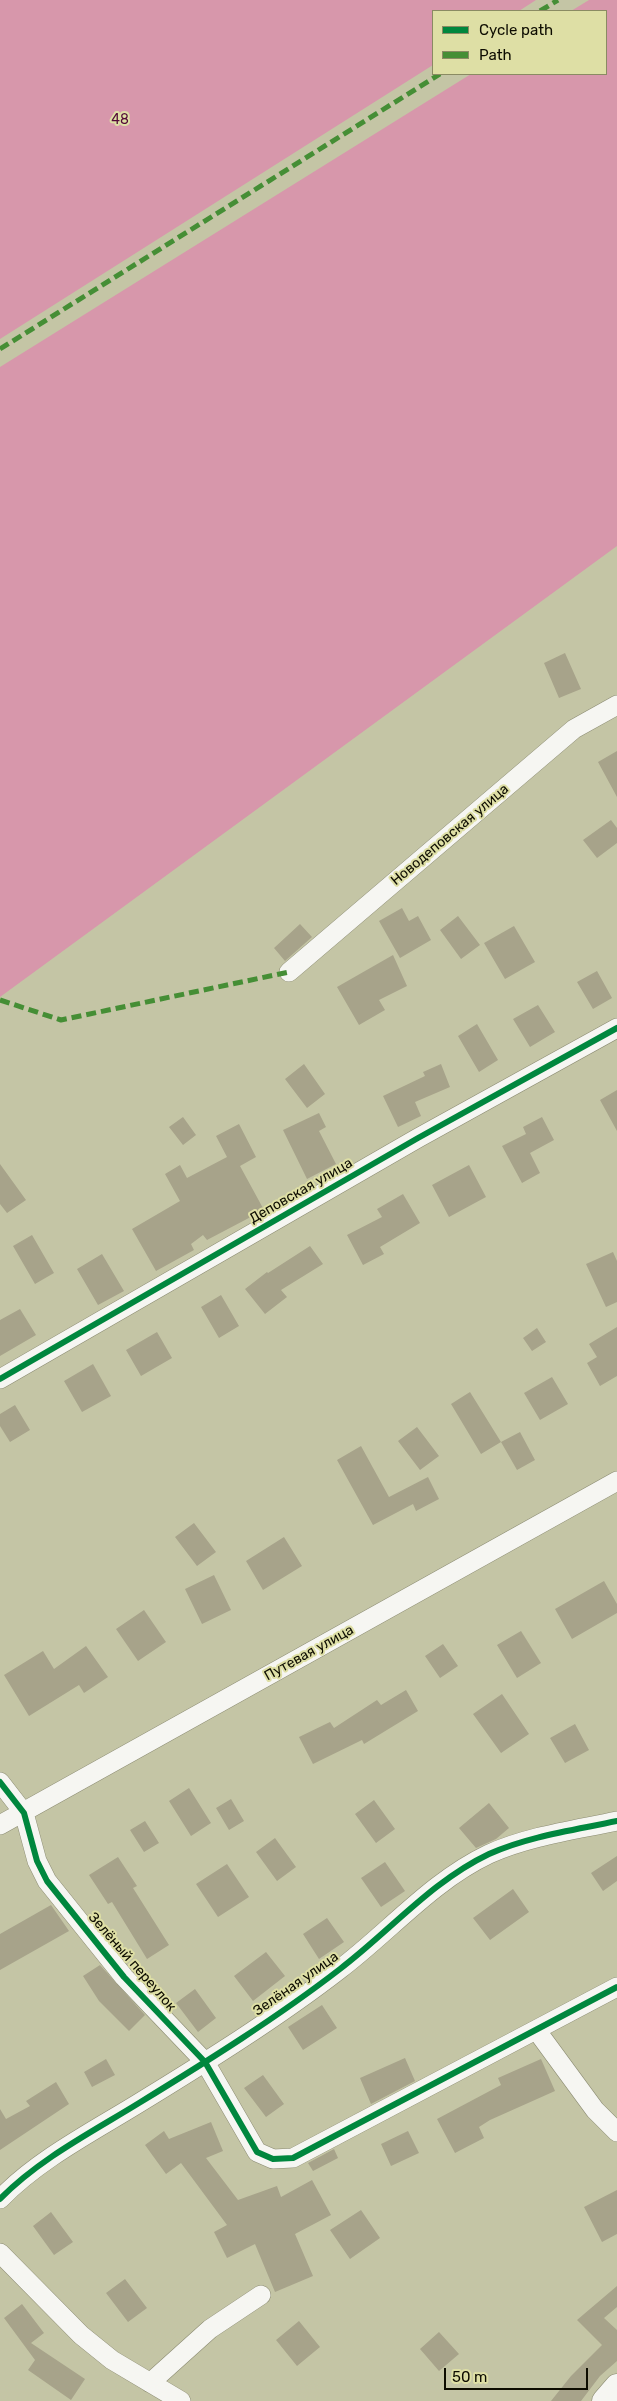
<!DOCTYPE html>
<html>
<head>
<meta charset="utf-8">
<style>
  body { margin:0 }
  #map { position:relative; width:617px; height:2401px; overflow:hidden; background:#c4c5a5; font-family:Rubik,sans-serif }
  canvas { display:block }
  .legend { position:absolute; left:432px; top:10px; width:175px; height:65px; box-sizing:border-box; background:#dedfa5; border:1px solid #8a8b63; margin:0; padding:6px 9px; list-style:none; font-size:15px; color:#0d0c00 }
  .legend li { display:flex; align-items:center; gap:10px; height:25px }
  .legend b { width:25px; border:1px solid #8a8b63 }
  .scale { position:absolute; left:444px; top:2368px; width:144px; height:22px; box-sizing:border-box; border:2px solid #0d0c00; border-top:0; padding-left:6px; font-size:15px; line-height:18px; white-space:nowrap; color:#0d0c00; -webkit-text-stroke:4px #dedfa5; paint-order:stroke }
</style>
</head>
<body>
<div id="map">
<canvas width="617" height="2401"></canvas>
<ul class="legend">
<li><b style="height:6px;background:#00873e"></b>Cycle path</li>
<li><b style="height:6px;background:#458e35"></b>Path</li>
</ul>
<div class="scale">50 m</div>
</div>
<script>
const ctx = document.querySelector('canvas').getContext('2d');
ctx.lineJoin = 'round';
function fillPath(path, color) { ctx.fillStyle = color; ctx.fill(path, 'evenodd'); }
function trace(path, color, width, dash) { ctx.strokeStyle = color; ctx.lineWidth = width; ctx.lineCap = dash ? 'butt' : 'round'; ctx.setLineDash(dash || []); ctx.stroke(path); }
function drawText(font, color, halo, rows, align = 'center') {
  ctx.font = font + ' Rubik,sans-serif'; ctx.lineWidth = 4; ctx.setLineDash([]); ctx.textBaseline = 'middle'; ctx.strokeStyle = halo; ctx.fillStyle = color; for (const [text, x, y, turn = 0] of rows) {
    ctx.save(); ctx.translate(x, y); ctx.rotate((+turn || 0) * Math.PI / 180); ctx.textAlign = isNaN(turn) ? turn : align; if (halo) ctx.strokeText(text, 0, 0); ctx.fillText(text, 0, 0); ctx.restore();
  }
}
fillPath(new Path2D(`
  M0 0H536L519 11H433V65L0 339Z
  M589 0H617V546L0 997V367L471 74H606V11H571Z`), '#d797ab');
fillPath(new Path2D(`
  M565 653 581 689 559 698 544 663Z
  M617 751V797L598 762Z
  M611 820 617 828V843L597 858 583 840Z
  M402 908 409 921 418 916 431 940 400 958 379 921Z
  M458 916 480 945 461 959 440 930Z
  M300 924 312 937 285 961 274 948Z
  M514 926 535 962 505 979 484 943Z
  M393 955 407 986 379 1000 385 1010 359 1025 337 987Z
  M597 971 612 998 593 1009 577 982Z
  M538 1005 555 1032 530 1047 513 1019Z
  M477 1024 498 1060 479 1072 458 1036Z
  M304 1064 325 1094 307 1108 285 1079Z
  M441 1064 450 1087 415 1102 421 1116 398 1127 383 1096 425 1076 423 1072Z
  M617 1090V1131L600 1100Z
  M319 1113 326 1127 319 1131 336 1164 307 1179 283 1130Z
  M183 1117 196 1135 183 1145 169 1127Z
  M542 1117 554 1140 530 1153 540 1173 522 1183 502 1146 526 1134 523 1127Z
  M239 1124 256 1157 240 1166 264 1210 207 1240 203 1235 191 1244 194 1250 156 1271 132 1229 180 1201 165 1174 180 1165 187 1178 227 1157 216 1136Z
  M0 1164 26 1200 7 1213 0 1204Z
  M469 1165 486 1197 449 1217 432 1185Z
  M403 1194 420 1223 380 1247 384 1254 363 1265 347 1235 382 1217 377 1209Z
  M32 1235 54 1273 35 1284 13 1246Z
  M310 1246 323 1264 281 1290 287 1297 265 1314 245 1289 267 1272 268 1273Z
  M613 1252 617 1261V1302L606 1307 586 1264Z
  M102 1254 124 1291 98 1305 77 1269Z
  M221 1295 239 1326 219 1338 201 1307Z
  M20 1309 36 1335 0 1356V1320Z
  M617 1327V1376L600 1386 587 1363 597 1357 589 1344Z
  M537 1328 546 1342 532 1351 523 1338Z
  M157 1332 172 1358 141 1376 126 1350Z
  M93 1364 111 1396 82 1412 64 1381Z
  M552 1377 568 1404 540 1420 524 1393Z
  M470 1392 501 1442 481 1454 451 1404Z
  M15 1405 30 1430 10 1442 0 1426V1414Z
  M417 1427 439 1456 420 1470 398 1441Z
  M520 1432 535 1460 517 1470 501 1442Z
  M361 1446 389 1497 428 1477 439 1499 416 1511 413 1504 373 1525 337 1460Z
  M194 1523 216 1552 197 1566 175 1537Z
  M284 1537 302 1566 263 1590 246 1561Z
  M214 1575 231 1610 202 1624 185 1589Z
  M604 1581 617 1604V1613L572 1639 555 1609Z
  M144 1610 166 1642 138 1661 116 1629Z
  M521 1631 541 1663 517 1678 497 1645Z
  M443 1644 458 1666 440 1678 425 1656Z
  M86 1646 108 1677 84 1693 79 1685 29 1716 4 1675 43 1651 54 1669Z
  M406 1690 418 1711 364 1744 362 1740 313 1764 299 1737 330 1722 334 1728 377 1700 381 1705Z
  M502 1694 529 1734 501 1753 473 1714Z
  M575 1724 589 1750 565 1763 550 1738Z
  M189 1788 211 1823 191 1836 169 1801Z
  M231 1799 244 1821 229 1830 216 1808Z
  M374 1800 395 1829 376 1843 355 1814Z
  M489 1803 509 1828 496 1839 476 1848 459 1828Z
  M145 1821 159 1843 144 1852 130 1830Z
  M275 1838 296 1867 277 1881 256 1852Z
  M617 1856V1881L603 1891 591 1873Z
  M118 1857 137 1886 133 1888 169 1945 147 1959 112 1902 108 1904 89 1875Z
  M385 1862 405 1891 381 1907 361 1878Z
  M227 1864 249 1897 218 1917 196 1884Z
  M513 1889 529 1912 490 1940 473 1918Z
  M51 1905 69 1931 0 1970V1934Z
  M327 1918 344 1942 319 1959 303 1934Z
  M266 1952 285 1976 253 2001 234 1976Z
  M100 1965 145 2015 129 2031 99 2001 83 1976Z
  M195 1989 216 2018 198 2032 176 2003Z
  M322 2005 337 2028 303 2050 288 2027Z
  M405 2058 415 2081 371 2104 360 2078Z
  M106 2059 115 2075 92 2087 84 2072Z
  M541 2059 555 2091 490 2120 479 2127 484 2138 455 2153 437 2119 501 2085 498 2078Z
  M263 2075 284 2104 266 2117 244 2088Z
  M56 2082 69 2104 0 2150V2109L6 2119 30 2106 26 2101Z
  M211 2122 223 2151 206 2158 238 2200 277 2186 281 2197 312 2180 331 2215 295 2234 313 2276 275 2292 255 2244 227 2258 214 2232 227 2225 181 2163 166 2174 145 2145 164 2131 169 2139Z
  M408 2131 419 2153 391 2166 381 2144Z
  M334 2149 338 2158 313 2171 308 2163Z
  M617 2190V2234L602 2242 584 2207Z
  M361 2210 380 2238 350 2259 330 2230Z
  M51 2212 73 2242 54 2255 33 2226Z
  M125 2279 147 2308 128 2322 106 2293Z
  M617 2286V2307L604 2318 617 2330V2361L600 2376 581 2401H551L571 2376 602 2345 577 2320Z
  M22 2304 44 2333 31 2343 85 2379 71 2400 28 2370 35 2360 4 2318Z
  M299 2321 320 2347 297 2366 276 2340Z
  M439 2332 459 2354 439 2371 420 2349Z`), '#a7a38a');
const minor = new Path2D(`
  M289 972 574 729 617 705
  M0 1379 418 1138 617 1028
  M0 1782 24 1813 37 1861 47 1881 124 1977 205 2062 257 2152 273 2159 293 2158 617 1987
  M0 1825 617 1481
  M537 2031 595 2110 617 2132
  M0 2199C39 2159 92 2132 139 2103 206 2062 278 2017 340 1969 390 1931 432 1881 489 1854 529 1836 575 1830 617 1821
  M0 2253 81 2335 112 2360 181 2401
  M150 2383 210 2329 261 2295`);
const tertiary = new Path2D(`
  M604 2401 617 2386`);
trace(minor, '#8b8b72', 20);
trace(tertiary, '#8b8b72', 25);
trace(minor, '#f6f6f2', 19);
trace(tertiary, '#f6f6f2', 24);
trace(new Path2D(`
  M540 11 558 0
  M0 349 440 74
  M0 1000 61 1020 289 972`), '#458e35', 5, [10, 5]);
trace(new Path2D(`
  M0 1379 418 1138 617 1028
  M0 1782 24 1813 37 1861 47 1881 124 1977 205 2062 257 2152 273 2159 293 2158 617 1987
  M0 2199C39 2159 92 2132 139 2103 206 2062 278 2017 340 1969 390 1931 432 1881 489 1854 529 1836 575 1830 617 1821`), '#00873e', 6);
drawText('14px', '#530937', '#dedfa5', [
  ["48",120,120]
]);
drawText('14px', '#0d0c00', '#dedfa5', [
  ["Новодеповская улица",450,835,-40],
  ["Деповская улица",301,1191,-30],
  ["Путевая улица",309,1653,-29],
  ["Зелёный переулок",132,1962,49],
  ["Зелёная улица",296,1984,-35]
]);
</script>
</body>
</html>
